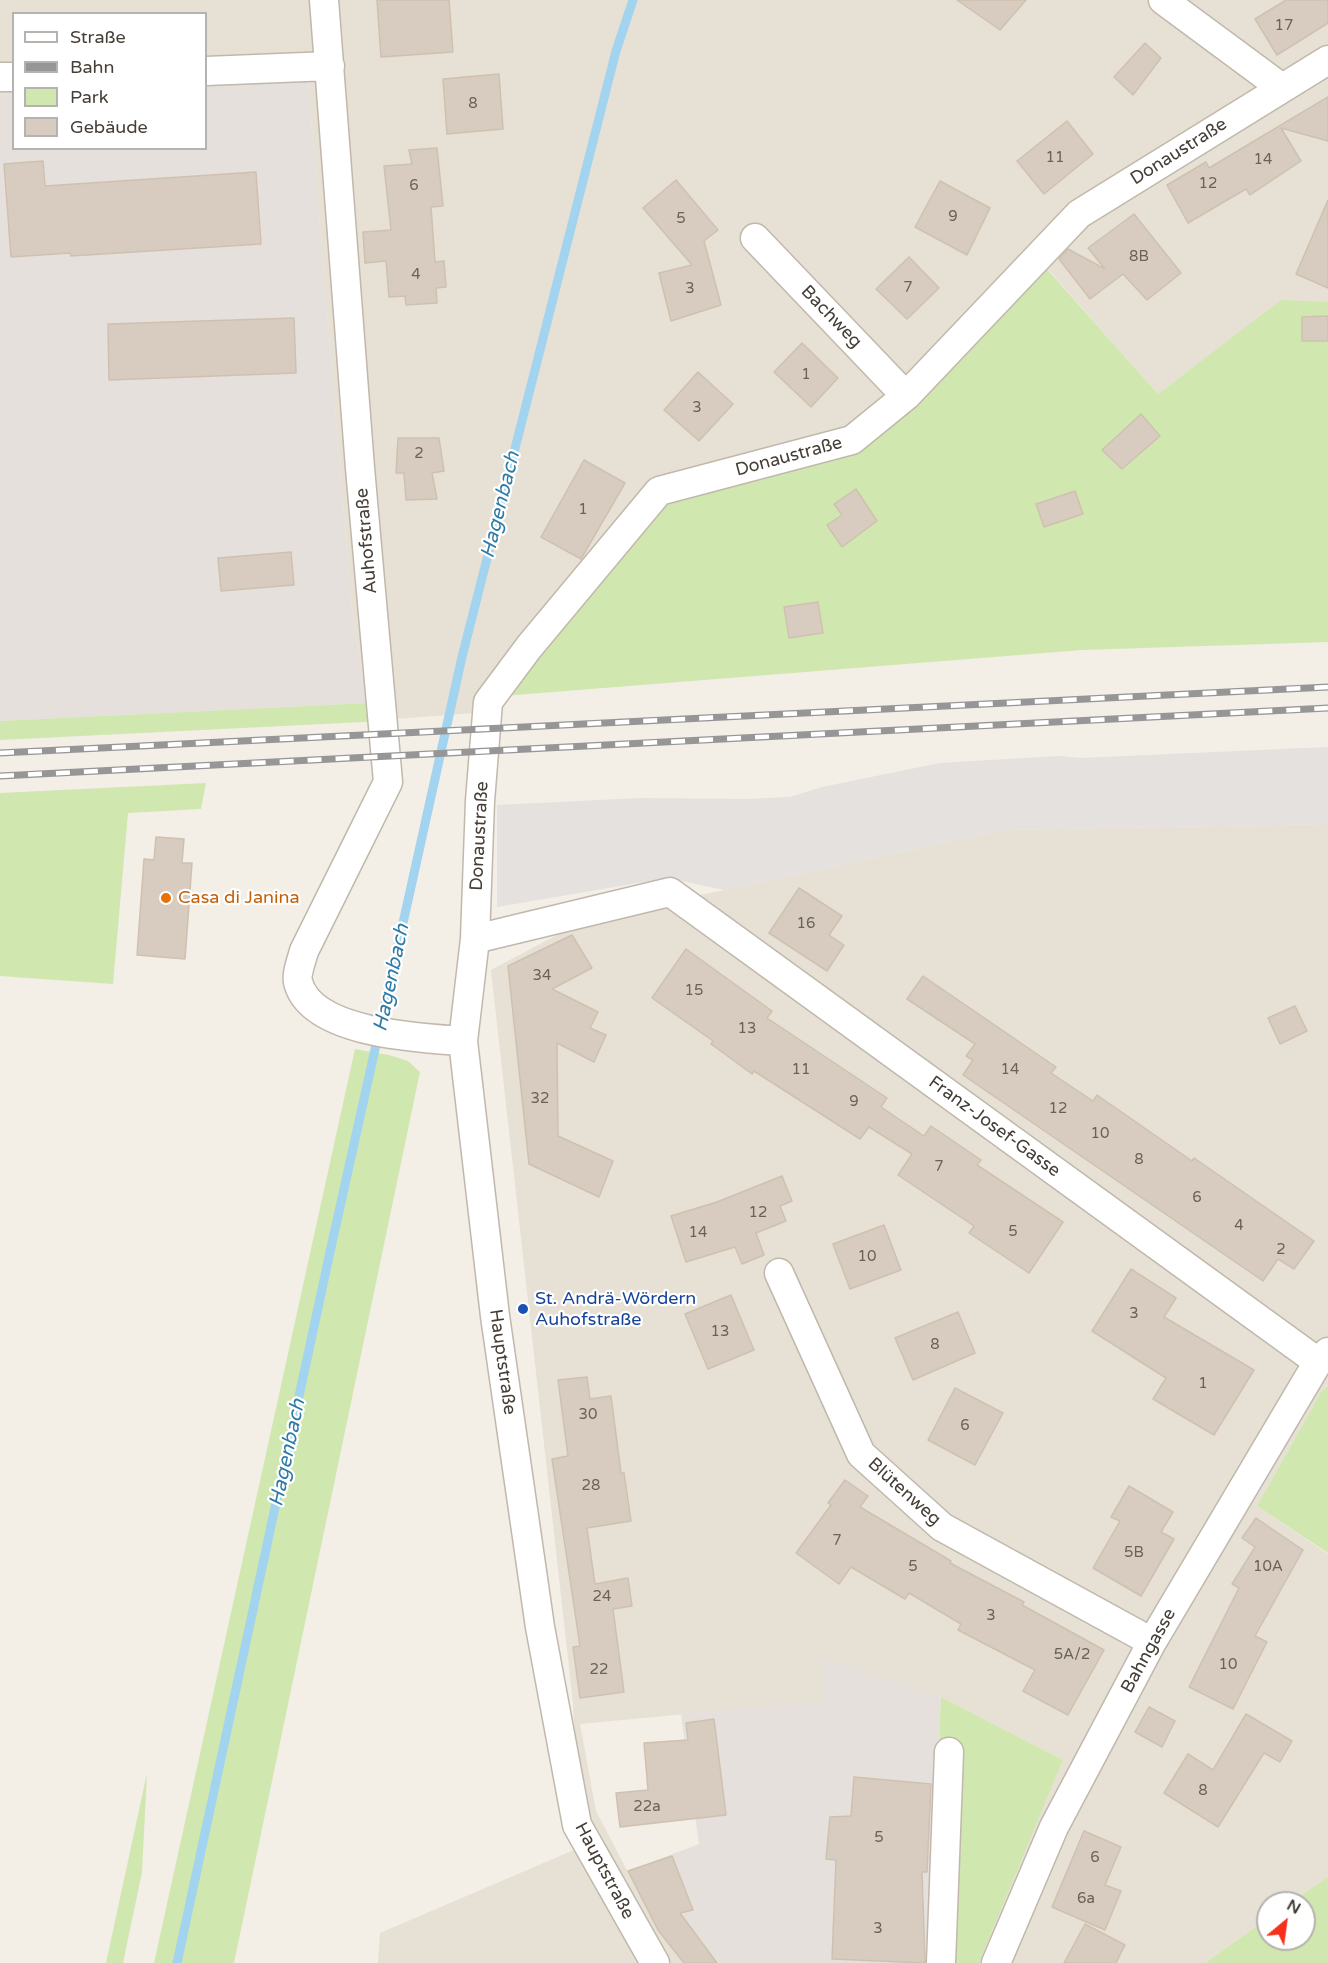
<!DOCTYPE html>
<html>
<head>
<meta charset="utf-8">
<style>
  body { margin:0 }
  #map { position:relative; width:1328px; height:1963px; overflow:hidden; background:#f3eee6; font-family:"Varela Round",sans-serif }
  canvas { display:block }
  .legend { position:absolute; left:12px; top:12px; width:195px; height:138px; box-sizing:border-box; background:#fff; border:2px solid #b5b2af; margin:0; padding:8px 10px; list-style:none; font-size:18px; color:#453e36 }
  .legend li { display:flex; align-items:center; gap:12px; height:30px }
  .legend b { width:30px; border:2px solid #b5b2af }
  .north { position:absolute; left:1256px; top:1891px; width:60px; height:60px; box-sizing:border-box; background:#fff; border:2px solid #b5b2af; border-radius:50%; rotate:29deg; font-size:16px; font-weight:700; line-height:24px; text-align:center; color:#453e36 }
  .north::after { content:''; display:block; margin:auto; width:21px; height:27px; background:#f6301a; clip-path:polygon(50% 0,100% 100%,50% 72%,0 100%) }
</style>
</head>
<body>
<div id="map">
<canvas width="1328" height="1963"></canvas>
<ul class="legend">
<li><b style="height:8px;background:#fff"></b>Straße</li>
<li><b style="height:8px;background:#969696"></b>Bahn</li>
<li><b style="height:16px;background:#d1e7b0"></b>Park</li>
<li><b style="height:16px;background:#d7ccbf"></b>Gebäude</li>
</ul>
<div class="north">N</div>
</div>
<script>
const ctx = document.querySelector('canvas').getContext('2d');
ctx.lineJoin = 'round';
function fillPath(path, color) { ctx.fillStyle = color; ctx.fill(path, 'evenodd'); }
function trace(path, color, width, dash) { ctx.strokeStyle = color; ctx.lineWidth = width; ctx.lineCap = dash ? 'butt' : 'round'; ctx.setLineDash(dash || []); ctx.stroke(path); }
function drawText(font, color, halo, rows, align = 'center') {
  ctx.font = font + ' "Varela Round",sans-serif'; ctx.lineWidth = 4.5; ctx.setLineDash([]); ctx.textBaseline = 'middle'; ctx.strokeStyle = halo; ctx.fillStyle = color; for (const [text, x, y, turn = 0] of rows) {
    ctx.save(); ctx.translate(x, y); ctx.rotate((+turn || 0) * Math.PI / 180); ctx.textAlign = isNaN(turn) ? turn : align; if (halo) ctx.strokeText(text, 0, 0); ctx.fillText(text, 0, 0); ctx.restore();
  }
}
fillPath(new Path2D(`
  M0 0H1328V302L1281 301 1158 394 1039 259 852 440 659 491 499 711 383 720 368 703 352 611 308 82 206 86V14H14L13 94 0 95Z
  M1328 824V1386L1321 1392 1257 1506 1328 1554V1877L1290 1903H1268V1918L1205 1963H979L1063 1760 941 1697 822 1657 823 1701 580 1724 596 1811 658 1930 684 1963H378L380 1933 581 1847 573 1703 491 970 585 920 1003 830Z`), '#e7e0d4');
fillPath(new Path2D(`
  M308 81 352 611 368 703 0 721V95L13 94 14 148H206V86Z
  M822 1657 941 1697 931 1963H684L658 1930 628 1871 699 1844 681 1714 822 1701Z`), '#e5e0db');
fillPath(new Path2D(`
  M1038 259 1158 394 1281 300 1328 302V642L1082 650 503 696 659 491 852 440Z
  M368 703 383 721 0 740V721Z
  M206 783 201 809 128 813 113 984 0 976V793Z
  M355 1049 389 1055 408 1061 420 1072 234 1963H154Z
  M1328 1386V1553L1257 1506 1321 1392Z
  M941 1697 1063 1760 979 1963H931Z
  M147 1773 142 1872 123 1963H106Z
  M1328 1877V1963H1205L1268 1918V1939H1304V1903H1290Z`), '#d1e7b0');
fillPath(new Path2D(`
  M1328 747V824L1003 830 724 890 667 878 497 907V805L640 798 745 799 790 797 822 787 940 763 1059 756 1081 758Z`), '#e4e1de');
trace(new Path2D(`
  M177 1963 330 1252 462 657 616 51 633 0`), '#a3d4ef', 9);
const building = new Path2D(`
  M377 0H449L453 52 381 57Z
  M957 0H1026L1000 30Z
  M1286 0H1328V23L1277 55 1255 19Z
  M1145 43 1161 58 1133 95 1114 77Z
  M499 74 503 129 447 134 443 79Z
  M1328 97V141L1281 128 1301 161 1250 195 1246 189 1188 223 1167 185 1206 162 1209 168Z
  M1067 121 1093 154 1044 194 1017 161Z
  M437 148 443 206 431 207 435 262 444 261 446 287 436 288 437 303 406 305 405 296 389 297 386 261 365 263 363 232 391 230 384 166 412 164 409 150Z
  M43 161 45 186 256 172 261 244 71 256 70 253 11 257 4 164Z
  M676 180 718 230 704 241 721 305 671 321 659 273 692 265 643 208Z
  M940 181 990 208 967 255 915 227Z
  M1328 200V288L1296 274Z
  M1134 214 1181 273 1147 300 1123 274 1090 299 1059 259 1068 249 1105 269 1088 248Z
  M909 257 939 288 907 319 876 289Z
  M1328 316V341H1302V317Z
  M294 318 296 373 109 380 108 324Z
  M802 343 838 378 811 407 774 372Z
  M698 372 733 404 699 441 664 410Z
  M1141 414 1160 436 1122 469 1102 450Z
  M398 438H439L444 471 432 473 437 499 406 500 404 473H396Z
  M584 460 625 483 581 559 541 537Z
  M856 489 877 521 842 547 827 525 842 515 834 504Z
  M1075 491 1083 514 1044 527 1036 504Z
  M291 552 294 585 221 591 218 558Z
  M818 602 823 633 789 638 784 607Z
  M156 837 184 839 182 863H192L185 959 137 955 144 859 154 860Z
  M799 888 842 916 829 935 844 945 827 971 769 933Z
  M572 935 592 968 552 989 598 1012 590 1028 606 1035 594 1062 557 1043 558 1136 613 1161 599 1197 529 1164 508 966Z
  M686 949 772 1011 767 1018 887 1098 881 1107 924 1136 931 1126 981 1160 977 1165 1063 1222 1029 1273 969 1233 974 1226 898 1175 912 1154 869 1127 860 1139 754 1071 752 1074 711 1044 713 1041 652 998Z
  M923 976 1056 1067 1051 1073 1093 1101 1097 1095 1192 1161 1194 1158 1314 1241 1294 1269 1278 1259 1263 1281 963 1075 973 1060 966 1056 975 1044 907 999Z
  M1295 1006 1307 1031 1280 1044 1268 1018Z
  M782 1176 792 1201 780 1206 786 1221 756 1233 764 1255 742 1264 735 1247 686 1262 671 1216 717 1202Z
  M884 1225 901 1270 850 1289 833 1244Z
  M1131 1269 1176 1298 1164 1317 1254 1370 1214 1435 1153 1399 1166 1378 1092 1331Z
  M731 1295 754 1350 708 1369 685 1314Z
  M958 1312 975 1353 913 1380 895 1338Z
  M587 1377 590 1399 611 1396 621 1473H624L631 1521 587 1528 595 1584 628 1578 632 1606 613 1609 624 1692 580 1698 573 1647 580 1646 552 1459 568 1456 558 1380Z
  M955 1388 1003 1413 975 1465 928 1440Z
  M845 1480 868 1496 860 1507 951 1561 950 1563 1024 1602 1022 1605 1104 1650 1068 1715 1023 1691 1035 1670 958 1630 961 1624 909 1593 905 1599 851 1567 839 1584 796 1553 831 1505 828 1503Z
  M1129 1486 1173 1512 1161 1532 1174 1539 1141 1596 1093 1568 1120 1521 1111 1517Z
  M1256 1518 1303 1550 1255 1636 1267 1642 1233 1709 1189 1687 1239 1588 1232 1584 1255 1547 1242 1538Z
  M1149 1707 1175 1721 1162 1747 1135 1732Z
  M1246 1714 1292 1741 1280 1762 1264 1753 1218 1827 1164 1793 1188 1754 1213 1770Z
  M714 1719 726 1815 620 1827 616 1793 648 1790 644 1743 688 1740 686 1723Z
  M854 1777 931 1784 927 1872H922L925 1963 832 1959 836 1860 826 1859 830 1817 851 1816Z
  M1084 1831 1121 1847 1105 1885 1121 1891 1105 1930 1052 1907Z
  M672 1856 693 1910 680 1913 717 1963H684L658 1930 628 1871Z
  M1085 1924 1125 1945 1116 1963H1064Z`);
fillPath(building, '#d7ccbf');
trace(building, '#cfc1af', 1.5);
const minor = new Path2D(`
  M324 0 360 468 388 782 304 951C302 959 296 974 298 982 311 1034 421 1038 463 1041
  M1163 0 1282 88
  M206 71 330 66
  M0 77H14
  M755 238 906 396
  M475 939 670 892 1318 1362
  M779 1273 861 1454 942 1527 1152 1642
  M655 1963 577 1825 540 1627 495 1316 463 1041 475 939 480 801 488 702 529 647 659 491 852 440 906 396 1079 214 1328 60
  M941 1963 949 1752
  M996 1963 1054 1827 1152 1642 1318 1362 1328 1352`);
trace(minor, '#c1b8ac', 31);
trace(minor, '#fff', 28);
const rail = new Path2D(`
  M0 753 1328 687
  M0 776 1328 708`);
trace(rail, '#969696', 7);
trace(rail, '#fff', 4.5, [14]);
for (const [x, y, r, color] of [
  [166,898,6,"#e8710a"],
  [523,1309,6,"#1a4fb4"]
]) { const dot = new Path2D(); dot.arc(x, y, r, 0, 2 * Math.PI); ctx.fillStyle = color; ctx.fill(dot); trace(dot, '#fff', 2); }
drawText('15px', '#6a6258', null, [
  ["17",1284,26],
  ["8",473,104],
  ["11",1055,158],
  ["14",1263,160],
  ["12",1208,184],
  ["6",414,186],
  ["9",953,217],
  ["5",681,219],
  ["8B",1139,257],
  ["4",416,275],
  ["7",908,288],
  ["3",690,289],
  ["1",806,375],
  ["3",697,408],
  ["2",419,454],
  ["1",583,510],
  ["16",806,924],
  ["34",542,976],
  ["15",694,991],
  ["13",747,1029],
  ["11",801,1070],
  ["14",1010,1070],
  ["32",540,1099],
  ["9",854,1102],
  ["12",1058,1109],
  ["10",1100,1134],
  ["8",1139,1160],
  ["7",939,1167],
  ["6",1197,1198],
  ["12",758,1213],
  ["4",1239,1226],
  ["5",1013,1232],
  ["14",698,1233],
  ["2",1281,1250],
  ["10",867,1257],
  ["3",1134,1314],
  ["13",720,1332],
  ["8",935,1345],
  ["1",1203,1384],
  ["30",588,1415],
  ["6",965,1426],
  ["28",591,1486],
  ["7",837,1541],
  ["5B",1134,1553],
  ["5",913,1567],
  ["10A",1268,1567],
  ["24",602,1597],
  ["3",991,1616],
  ["5A/2",1072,1655],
  ["10",1228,1665],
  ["22",599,1670],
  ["8",1203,1791],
  ["22a",647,1807],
  ["5",879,1838],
  ["6",1095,1858],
  ["6a",1086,1899],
  ["3",878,1929]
]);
drawText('18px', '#453e36', '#fff', [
  ["Donaustraße",1179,152,-32],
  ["Bachweg",831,317,46],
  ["Donaustraße",789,457,-15],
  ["Auhofstraße",367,541,-95],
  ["Donaustraße",480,836,-87],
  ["Franz-Josef-Gasse",994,1127,36],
  ["Hauptstraße",502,1362,82],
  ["Blütenweg",904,1492,42],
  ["Bahngasse",1149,1651,-61],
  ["Hauptstraße",604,1871,62]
]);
drawText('18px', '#c56008', '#fff', [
  ["Casa di Janina",178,898]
], 'left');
drawText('18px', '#164399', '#fff', [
  ["St. Andrä-Wördern",535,1299],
  ["Auhofstraße",535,1320]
], 'left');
drawText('italic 20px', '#2f7ba7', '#fff', [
  ["Hagenbach",501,505,-76],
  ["Hagenbach",392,978,-78],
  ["Hagenbach",288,1453,-78]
]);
</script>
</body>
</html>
